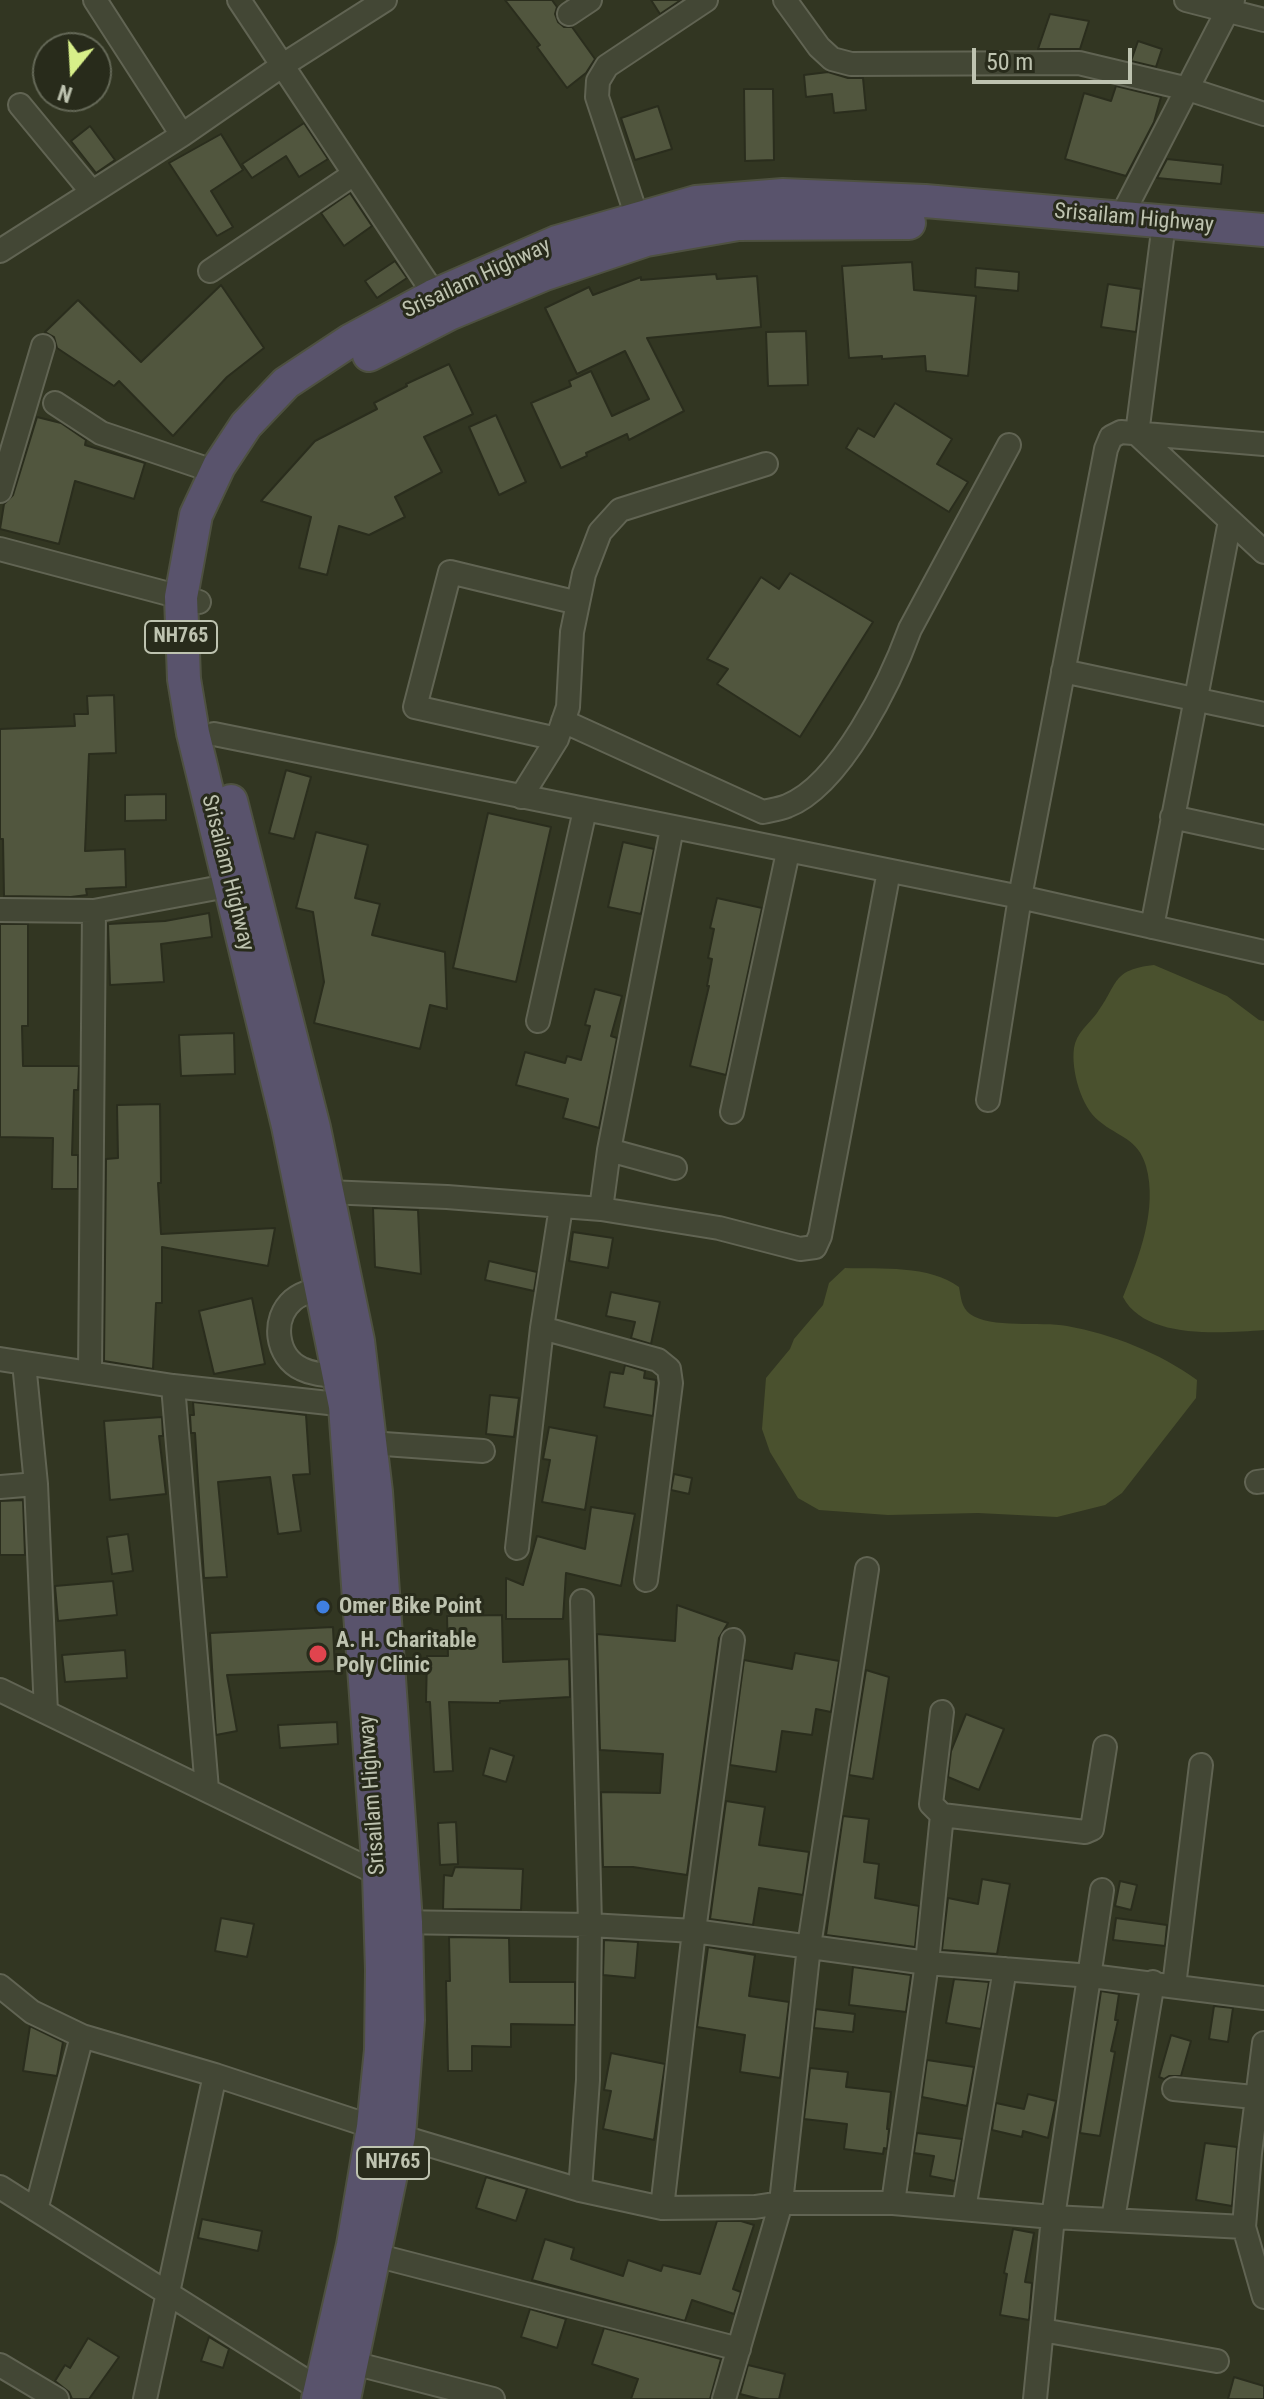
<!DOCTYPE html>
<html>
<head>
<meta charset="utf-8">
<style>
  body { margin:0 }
  #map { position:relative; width:1264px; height:2399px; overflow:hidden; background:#323622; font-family:"Roboto Condensed",sans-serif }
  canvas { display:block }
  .north { position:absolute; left:32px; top:32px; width:80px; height:80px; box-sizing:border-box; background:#282b1b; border:2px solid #646857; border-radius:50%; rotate:198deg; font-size:22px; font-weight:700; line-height:32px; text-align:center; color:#bec3b0 }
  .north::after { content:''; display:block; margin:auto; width:28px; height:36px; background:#d7ef89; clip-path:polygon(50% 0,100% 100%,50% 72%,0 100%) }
  .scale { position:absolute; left:972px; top:48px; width:160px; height:36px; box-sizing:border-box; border:4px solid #bec3b0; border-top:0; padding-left:10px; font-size:24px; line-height:28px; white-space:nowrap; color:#bec3b0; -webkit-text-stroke:6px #282b1b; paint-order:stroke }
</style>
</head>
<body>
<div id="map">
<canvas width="1264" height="2399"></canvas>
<div class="north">N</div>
<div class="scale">50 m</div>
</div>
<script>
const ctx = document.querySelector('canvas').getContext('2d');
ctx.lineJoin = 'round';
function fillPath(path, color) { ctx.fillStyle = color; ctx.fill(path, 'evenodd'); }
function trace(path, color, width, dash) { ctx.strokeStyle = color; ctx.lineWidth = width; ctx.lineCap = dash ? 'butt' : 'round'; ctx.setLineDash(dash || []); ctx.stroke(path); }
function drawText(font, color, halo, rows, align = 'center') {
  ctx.font = font + ' "Roboto Condensed",sans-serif'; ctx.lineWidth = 6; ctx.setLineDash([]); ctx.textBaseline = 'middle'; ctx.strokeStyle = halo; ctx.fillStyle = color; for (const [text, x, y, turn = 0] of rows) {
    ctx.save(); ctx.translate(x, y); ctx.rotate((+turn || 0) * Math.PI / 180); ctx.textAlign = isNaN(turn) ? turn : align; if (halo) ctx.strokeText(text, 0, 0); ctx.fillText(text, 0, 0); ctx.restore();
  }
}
fillPath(new Path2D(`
  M1154 965 1227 996 1259 1020 1264 1021V1330C1223 1333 1145 1340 1123 1297 1139 1257 1158 1209 1146 1166 1138 1138 1118 1137 1099 1121 1081 1107 1071 1070 1074 1048 1076 1033 1089 1024 1097 1013 1119 983 1111 970 1154 965Z
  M845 1268C880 1269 930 1265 959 1287 961 1297 961 1307 970 1314 990 1329 1041 1321 1067 1326 1112 1334 1160 1353 1197 1380L1196 1398 1122 1493 1105 1505 1057 1517 978 1513 888 1515 819 1510 798 1498 770 1452 762 1429 766 1378 790 1349 794 1339 823 1305 829 1283Z`), '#4a512e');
const building = new Path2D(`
  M505 0H552L557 7 555 14 558 22 564 27H572L595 59 586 73 567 88 537 47 540 45Z
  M651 0H681L660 14Z
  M1050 14 1089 21 1080 49H1038Z
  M1138 41 1162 49 1156 67 1131 61Z
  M828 72 848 78H863L866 110 834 113 832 94 806 97 804 75Z
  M1116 86 1161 97 1154 122 1126 176 1065 159 1084 93 1111 101Z
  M744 89H773L774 160 745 161Z
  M658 106 672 149 635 160 621 118Z
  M304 123 328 159 299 177 286 156 252 178 242 164Z
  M90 126 115 160 96 173 71 141Z
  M221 134 243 170 211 191 233 227 217 236 169 163Z
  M1167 159 1223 165 1221 184 1157 178Z
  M350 193 372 226 344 246 321 213Z
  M395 261 407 278 377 298 365 281Z
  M912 262 914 290 976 296 968 376 926 371 925 356 882 359V356L849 358 842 266Z
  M976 268 1019 272 1018 291 975 287Z
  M716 274 717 279 757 276 761 327 647 338 684 411 629 440 627 434 586 453 587 456 561 468 531 403 571 386 569 381 591 371 612 416 649 399 625 351 577 374 545 308 589 287 593 295 641 277V280Z
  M1108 284 1141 289 1136 332 1101 327Z
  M221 285 264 348 227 377 173 436 119 381 114 386 57 348 54 337 45 332 78 300 141 362Z
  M806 331 808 385 768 386 766 332Z
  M449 364 473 414 424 437 442 472 395 497 405 517 369 535 339 526 327 575 299 568 311 517 261 501 315 441 377 409 374 403 407 386 406 384Z
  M895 403 952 439 937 464 968 482 949 512 846 448 858 428 874 437Z
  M496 415 526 482 499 495 469 427Z
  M37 417 61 423 86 440 85 445 145 463 134 499 75 481 59 544 0 529 4 504 13 495Z
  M790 573 873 622 800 737 717 684 728 669 707 659 761 577 779 589Z
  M114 695 116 753 89 754 85 851 125 849 126 887 86 889 87 895 71 897 4 896 3 839H0V729L75 726 74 714H88L87 696Z
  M286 770 311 777 294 839 269 833Z
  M166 794V820L125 821V795Z
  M488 813 551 827 516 982 453 968Z
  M316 832 368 845 355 898 380 904 372 935 445 952 447 1009 430 1005 420 1049 314 1023 324 982 313 912 296 908Z
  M623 842 654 849 641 914 608 907Z
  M717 898 762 908 726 1075 690 1066 709 986H707L712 959 708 958 714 929 710 928Z
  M209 913 212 937 161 944 164 982 110 985 108 924 165 921Z
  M0 924H28V1026H22L23 1066H79L78 1090H74L72 1155H78V1189H52L53 1138 0 1137Z
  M595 989 622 996 611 1036 617 1038 599 1128 563 1118 568 1099 516 1085 525 1052 565 1063 567 1056 581 1060 590 1026 585 1025Z
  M234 1033 235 1074 181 1076 179 1035Z
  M160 1104 161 1183H158L161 1234 275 1228 268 1266 162 1247V1303H156L153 1369 104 1361 106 1159 118 1158 117 1105Z
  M373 1208 418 1210 421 1274 375 1267Z
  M573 1232 613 1238 608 1268 569 1261Z
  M489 1261 537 1272 534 1291 485 1280Z
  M611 1292 660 1302 651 1344 631 1338 635 1322 606 1316Z
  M252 1298 265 1364 214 1374 199 1311Z
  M625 1365 645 1371 644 1378 656 1380 653 1416 604 1407 610 1372 623 1374Z
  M490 1395 519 1398 514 1437 486 1434Z
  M193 1402 306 1415 310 1474 293 1475 301 1531 278 1534 270 1477 218 1482 227 1577 204 1578 195 1433H191L190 1415H194Z
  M162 1417 163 1436H159L166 1494 110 1500 104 1421Z
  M549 1427 597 1436 585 1510 542 1502 550 1460 543 1459Z
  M674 1474 692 1478 689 1494 671 1490Z
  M23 1500 25 1555H0V1501Z
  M591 1507 635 1514 621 1586 566 1573 563 1619H506V1578L523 1585 537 1536 585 1549Z
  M128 1534 133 1571 112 1574 107 1537Z
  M113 1581 117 1615 58 1621 55 1586Z
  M677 1605 728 1623 719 1638 687 1875 633 1867H603L601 1792 660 1793 663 1754 600 1750 597 1634 675 1641Z
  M502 1615 503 1662 569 1659 570 1697 500 1701V1703L449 1702 453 1771 434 1772 430 1702H426L427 1656H448L447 1616Z
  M333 1627 335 1671 227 1675 237 1731 216 1735 210 1633Z
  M125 1650 127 1678 65 1682 62 1655Z
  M795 1653 839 1661 831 1712 816 1709 812 1735 782 1731 776 1772 730 1765 744 1660 792 1669Z
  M866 1670 889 1677 873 1779 849 1775Z
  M966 1714 1004 1729 979 1790 948 1777 951 1751Z
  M337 1722 338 1744 280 1748 278 1725Z
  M490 1748 514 1756 506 1782 483 1775Z
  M726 1801 765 1807 759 1845 809 1852 803 1895 759 1888 753 1925 710 1919Z
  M843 1816 869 1819 864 1862 879 1864 875 1898 919 1906 915 1947 826 1935Z
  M456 1822 458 1864 440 1865 438 1823Z
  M455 1867 523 1869 521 1910 443 1909 444 1875 452 1876Z
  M982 1879 1010 1884 997 1954 942 1950 948 1898 978 1904Z
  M1120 1881 1137 1885 1131 1910 1115 1906Z
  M221 1918 254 1924 247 1957 215 1951Z
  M1116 1918 1167 1925 1165 1946 1113 1940Z
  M449 1937 509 1938 510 1982H575V2025L511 2024V2047L472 2046V2071H448L446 1981H450Z
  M604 1940 638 1942 635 1978 603 1975Z
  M708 1947 755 1955 749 1996 789 2002 780 2078 740 2072 745 2035 697 2027Z
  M853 1967 911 1975 906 2012 849 2005Z
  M954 1979 989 1982 981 2029 946 2023Z
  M1101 1991 1119 1994 1115 2020H1118L1111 2051 1115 2052 1100 2136 1080 2133Z
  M1214 2006 1233 2008 1228 2042 1209 2039Z
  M816 2009 855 2014 853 2032 814 2028Z
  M30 2026 63 2042 57 2076 23 2071Z
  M1171 2035 1191 2041 1181 2076H1169L1164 2079 1159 2077Z
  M611 2053 665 2064 654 2140 603 2129 611 2091 604 2090Z
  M927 2060 974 2067 967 2106 922 2097Z
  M810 2068 848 2072 846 2087 891 2092 887 2129H889L887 2149 884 2148 883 2154 844 2149 847 2124 804 2119Z
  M1028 2094 1056 2101 1048 2138 1023 2131 1022 2137 992 2130 996 2103 1024 2109Z
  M917 2133 962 2139 955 2181 930 2176 934 2156 914 2153Z
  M1205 2143 1237 2147 1232 2206 1196 2200Z
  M486 2177 527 2189 516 2221 476 2208Z
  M202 2219 262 2231 258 2251 198 2238Z
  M717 2221H741L754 2225 733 2289 741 2292 734 2314 692 2300 685 2321 532 2280 545 2239 574 2248 571 2259 623 2276 628 2260 661 2271 663 2265 700 2274Z
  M1013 2229 1034 2233 1025 2282 1032 2283 1029 2320 1000 2315 1007 2274 1004 2273Z
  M530 2309 566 2319 557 2348 521 2337Z
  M604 2328 721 2359 710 2399H631L638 2379 592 2364Z
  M209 2337 229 2349 223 2368 201 2361Z
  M88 2338 119 2357 89 2399H72L69 2392 55 2381 65 2365 70 2368Z
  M748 2365 785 2374 779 2399H760L740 2394Z
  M1234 2377 1264 2386V2399H1228Z`);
fillPath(building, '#51563e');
trace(building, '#2a2d1d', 2);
const minor = new Path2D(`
  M95 0 182 135
  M239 0 442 306
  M785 0 819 47 832 59 851 64 1079 63 1188 89 1264 114
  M1186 0 1264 20
  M569 14 590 0
  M20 105 91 191
  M1121 217 1233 0
  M638 220 597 97 598 81 607 66 706 0
  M1162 239 1137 434 1264 552
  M0 251 182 135 283 65 385 0
  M210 271 354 174
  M55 403 101 433 216 472
  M0 491 43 346
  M0 549 199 602
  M1063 671 1264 714
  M563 721 763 812C771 810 780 809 787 806 841 785 891 681 910 629L1009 445
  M214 734 1020 897 1264 952
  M557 739 415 707 450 572 578 603
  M521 797 557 739 568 707 572 632 584 574 600 532 620 510 766 464
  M1172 817 1264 837
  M0 910 94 911 243 883
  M1152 927 1230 521
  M538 1021 585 810
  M988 1100 1020 897 1106 449 1111 437 1121 432 1264 444
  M732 1112 788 852
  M609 1150 675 1168
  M327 1192 447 1197 601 1209 609 1150 672 828
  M601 1209 719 1228 800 1249 815 1247 820 1236 889 871
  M322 1287C313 1290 301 1293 293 1300 271 1319 276 1357 302 1369 314 1375 327 1375 340 1376
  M542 1328 658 1360 669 1369 671 1383 646 1580
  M0 1359 173 1386 356 1406
  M24 1363 36 1484
  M90 1373 94 911
  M173 1386 207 1789
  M370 1443 483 1451
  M1257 1482 1264 1481
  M0 1487 36 1484 46 1712
  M517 1548 542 1328 561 1207
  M0 1690 379 1874
  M942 1712 931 1804 942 1815 1085 1832 1092 1829 1105 1747
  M394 1922 590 1925 694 1931 927 1963 1091 1976 1264 1998
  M0 1986 32 2012 82 2036 215 2075 373 2127
  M1174 1986 1201 1765
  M1264 2043 1250 2153 1244 2227 1264 2297
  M1174 2089 1264 2098
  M399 2136 580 2190 662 2208 755 2207 781 2203H893L1053 2217 1244 2227
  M0 2187 330 2396
  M580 2190 588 2080 590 1925 582 1601
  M893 2203 927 1963 942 1815
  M662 2208 694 1931 733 1640
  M964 2209 1005 1969
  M36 2210 82 2036
  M1113 2219 1153 1982
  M375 2255 739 2349
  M1042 2330 1217 2361
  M353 2363 493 2399
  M0 2365 57 2399
  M145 2399 215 2075
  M724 2399 781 2203 809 1946 867 1569
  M1035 2399 1053 2217 1102 1890`);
const highway = new Path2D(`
  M369 355 449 314 545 274 646 240 738 224 909 223
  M231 801 314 1128 358 1341 376 1492 406 1922 408 2020 399 2136 344 2399
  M318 2399 353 2245 373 2127 381 2050 382 1970 379 1874 345 1406 288 1126 193 733 184 679 181 597 196 515 219 466 246 425 286 383 351 340 433 296 557 242 696 202 783 195 925 201 1264 230`);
trace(minor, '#616453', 26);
trace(highway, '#4e5140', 36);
trace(minor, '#434735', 22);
trace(highway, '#59536c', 32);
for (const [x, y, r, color] of [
  [323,1607,8,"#3f7fe0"],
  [318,1654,10,"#e0444e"]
]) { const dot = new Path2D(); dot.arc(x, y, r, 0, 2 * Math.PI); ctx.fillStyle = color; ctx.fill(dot); trace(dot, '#282b1b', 3); }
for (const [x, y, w] of [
  [181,637,72],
  [393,2163,72]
]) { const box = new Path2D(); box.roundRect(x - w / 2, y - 16, w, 32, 6); ctx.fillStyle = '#282b1b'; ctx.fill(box); trace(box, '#bec3b0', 2); }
drawText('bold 20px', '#bec3b0', null, [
  ["NH765",181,637],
  ["NH765",393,2163]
]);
drawText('22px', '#bec3b0', '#282b1b', [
  ["Srisailam Highway",1134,219,5],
  ["Srisailam Highway",477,279,-25],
  ["Srisailam Highway",227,873,76],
  ["Srisailam Highway",373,1795,-94]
]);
drawText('bold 22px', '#bec3b0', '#282b1b', [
  ["Omer Bike Point",339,1607],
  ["A. H. Charitable",336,1641],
  ["Poly Clinic",336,1666]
], 'left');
</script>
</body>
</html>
